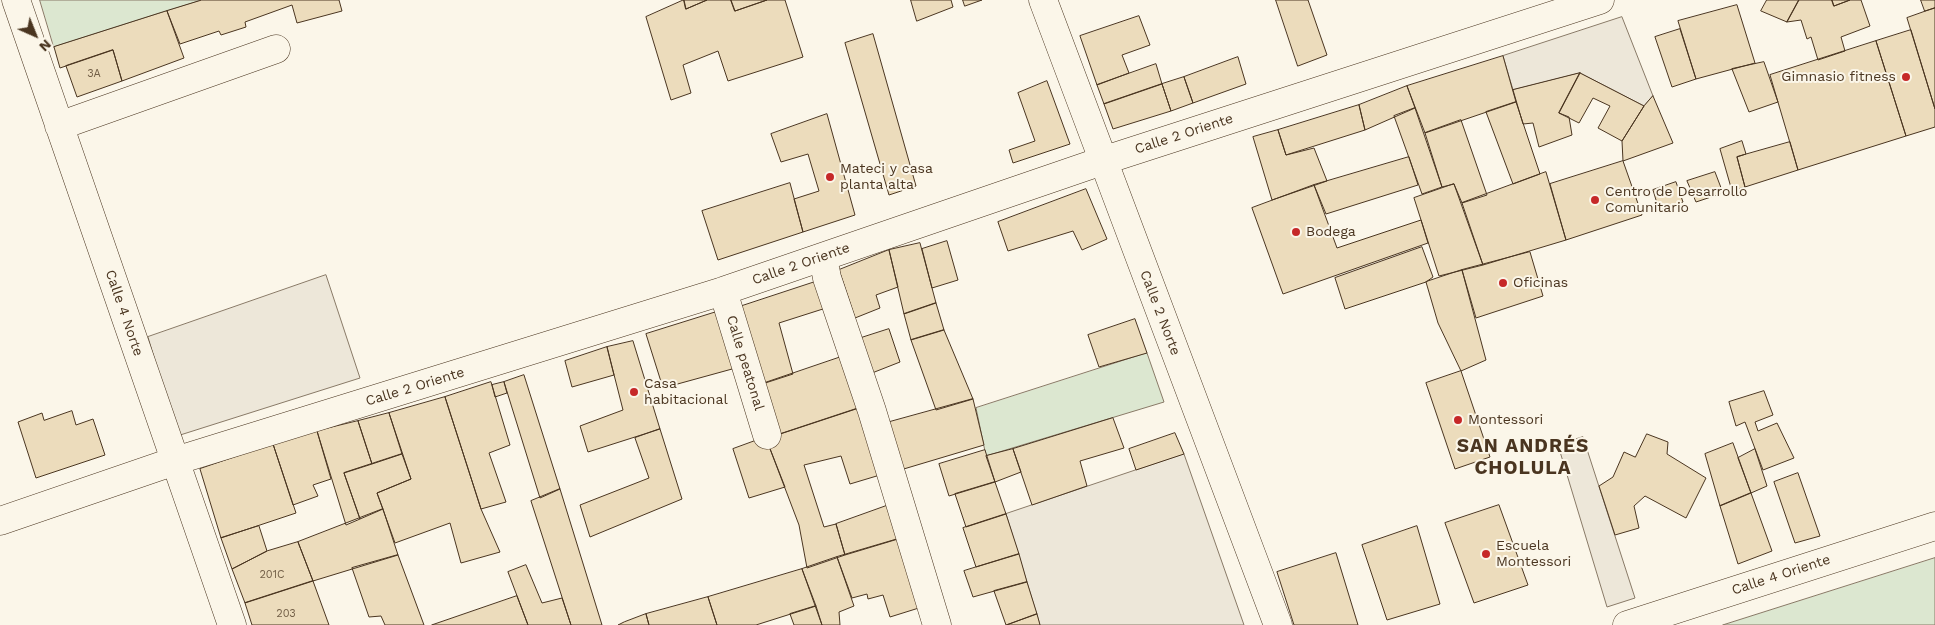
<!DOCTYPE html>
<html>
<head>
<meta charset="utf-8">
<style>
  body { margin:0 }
  #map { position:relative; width:1935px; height:625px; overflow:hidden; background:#fbf6e9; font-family:"Work Sans",sans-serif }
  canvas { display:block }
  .north { position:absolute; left:10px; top:10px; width:50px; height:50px; -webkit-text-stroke:4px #fbf6e9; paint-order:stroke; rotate:136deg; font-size:14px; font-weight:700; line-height:20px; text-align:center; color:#4a3520 }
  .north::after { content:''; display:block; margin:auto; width:18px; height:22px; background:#4a3520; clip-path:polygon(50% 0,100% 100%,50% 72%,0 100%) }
</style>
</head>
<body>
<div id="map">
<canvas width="1935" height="625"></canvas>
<div class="north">N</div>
</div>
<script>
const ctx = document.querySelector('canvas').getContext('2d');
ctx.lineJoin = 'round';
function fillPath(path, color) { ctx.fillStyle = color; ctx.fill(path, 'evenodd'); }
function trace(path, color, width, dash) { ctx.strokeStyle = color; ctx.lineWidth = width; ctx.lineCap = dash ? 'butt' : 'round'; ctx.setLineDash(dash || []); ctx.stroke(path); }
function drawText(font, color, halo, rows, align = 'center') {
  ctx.font = font + ' "Work Sans",sans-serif'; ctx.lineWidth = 4; ctx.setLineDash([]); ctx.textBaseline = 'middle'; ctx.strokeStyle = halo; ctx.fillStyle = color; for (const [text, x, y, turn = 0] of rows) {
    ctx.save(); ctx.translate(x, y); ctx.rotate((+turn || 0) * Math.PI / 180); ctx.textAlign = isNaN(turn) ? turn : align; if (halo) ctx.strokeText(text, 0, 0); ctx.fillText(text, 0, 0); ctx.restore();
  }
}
const green = new Path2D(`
  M40 0H202L54 47Z
  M1147 353 1164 402 986 456 976 408Z
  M1935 558V625H1723Z`);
fillPath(green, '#dce7d0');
trace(green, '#887966', 1);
const parking = new Path2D(`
  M1622 17 1653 96 1644 106 1580 73 1513 90 1503 56Z
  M326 275 360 378 177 436 148 337Z
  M1583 437 1635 598 1607 607 1558 445Z
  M1184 454 1244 625H1040L1006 514Z`);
fillPath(parking, '#ede7d9');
trace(parking, '#887966', 1);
const building = new Path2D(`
  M202 0H339L342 11 297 23 292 5 245 22 246 27 221 35 219 31 180 44 167 11Z
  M684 0H707L686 9Z
  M684 0 686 9 707 0H731L735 11 767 0H785L803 57 728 81 718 51 683 65 691 93 671 100 646 17Z
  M731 0H767L735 11Z
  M911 0H951L953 7 917 21Z
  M963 0H982L965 6Z
  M1276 0H1308L1327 55 1298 66Z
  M1767 0H1799L1787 22 1761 11Z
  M1799 0H1832L1834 6 1850 0H1861L1870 26 1841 37 1845 51 1818 60 1811 37 1807 39 1801 20 1787 22Z
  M1832 0H1850L1834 6Z
  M1921 0H1935V8L1925 11Z
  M1737 5 1755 63 1696 79 1678 21Z
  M1935 8V109L1907 18Z
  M167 11 184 58 122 81 113 50 60 68 54 47Z
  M1139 16 1150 45 1122 55 1129 73 1097 85 1080 36Z
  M1680 29 1696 79 1672 87 1655 37Z
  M1911 30 1935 109V127L1906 136 1876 41Z
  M873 34 916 186 889 195 845 43Z
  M1876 41 1906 136 1798 170 1770 75Z
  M113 50 122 81 77 97 66 66Z
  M1503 56 1516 102 1425 133 1407 86Z
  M1238 57 1246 84 1193 103 1184 77Z
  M1764 62 1778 102 1749 112 1732 69Z
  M1156 64 1162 84 1104 104 1097 85Z
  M1580 73 1644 106 1622 141 1598 128 1610 106 1593 98 1579 123 1559 113Z
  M1580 73 1559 113 1569 117 1572 135 1539 147 1533 123 1523 124 1513 90Z
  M1184 77 1193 103 1171 111 1162 84Z
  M1047 81 1070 144 1013 163 1009 150 1035 141 1018 93Z
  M1162 84 1171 111 1113 129 1104 104Z
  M1407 86 1415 108 1365 130 1359 105Z
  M1653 96 1673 143 1623 161 1622 141 1644 106Z
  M1516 102 1540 174 1513 184 1486 112Z
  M1359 105 1365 130 1286 155 1278 130Z
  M1415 108 1442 187 1422 194 1394 116Z
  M827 114 855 215 803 232 794 199 819 191 808 154 781 162 771 134Z
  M1461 120 1487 195 1462 203 1454 184 1442 187 1425 133Z
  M1278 130 1286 155 1314 148 1327 181 1272 200 1253 137Z
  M1742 141 1746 154 1737 157 1745 187 1732 191 1720 149Z
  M1790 142 1798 170 1745 187 1737 157Z
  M1409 157 1418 185 1326 214 1314 185Z
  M1623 161 1642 215 1566 240 1550 184Z
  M1546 172 1566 240 1483 265 1462 203Z
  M1715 172 1723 193 1696 202 1687 181Z
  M1676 182 1683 202 1659 210 1653 190Z
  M790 183 803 232 718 260 702 211Z
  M1454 184 1483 265 1439 276 1414 198Z
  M1314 185 1337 248 1421 220 1428 243 1283 294 1252 208Z
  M1086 189 1107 239 1082 250 1073 231 1008 251 998 222Z
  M947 241 958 280 932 288 922 249Z
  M920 243 936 303 904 314 889 250Z
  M1422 247 1433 277 1426 282 1345 309 1335 278Z
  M889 250 898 287 876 295 880 308 855 318 839 270Z
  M1530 252 1543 296 1476 318 1462 270Z
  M1462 270 1486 360 1461 371 1438 323 1426 282Z
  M818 281 826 308 779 323 793 374 756 386 733 309Z
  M936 303 944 330 911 340 904 314Z
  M726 309 743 366 663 388 646 334Z
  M1135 319 1147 353 1099 367 1088 335Z
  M889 329 900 362 872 373 861 338Z
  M944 330 973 399 936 410 911 340Z
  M633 341 660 429 588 452 580 426 623 410 607 347Z
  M607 347 614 375 572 387 565 361Z
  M841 357 859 408 771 437 756 386Z
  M1461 371 1490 457 1455 469 1426 383Z
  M524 375 560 489 540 498 504 382Z
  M491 382 510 445 489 453 506 502 481 509 445 397Z
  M504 382 507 393 495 397 492 385Z
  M1764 391 1773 415 1755 422 1758 431 1777 423 1794 458 1763 470 1745 422 1736 426 1729 402Z
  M445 397 481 509 500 552 461 563 450 523 395 543 377 493 411 479 389 413Z
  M973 399 984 445 897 471 886 423Z
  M859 408 880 475 850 484 841 456 804 465 824 527 836 524 845 555 807 568 799 525 767 441 771 437Z
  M72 411 76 425 93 419 105 455 36 478 18 422 42 413 44 420Z
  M389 413 402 454 372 464 358 421Z
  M1113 418 1124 448 1080 461 1087 486 1032 505 1013 449Z
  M358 421 372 464 344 473 360 519 346 525 317 431Z
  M660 429 682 499 590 537 580 505 649 478 635 438Z
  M317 431 331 479 313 485 318 496 293 505 273 444Z
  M1175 433 1184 454 1136 470 1129 449Z
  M1647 434 1668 442 1667 454 1706 478 1686 518 1645 496 1634 506 1639 528 1615 535 1599 486 1613 477 1624 452 1635 457Z
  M763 438 767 441 785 487 749 498 733 449Z
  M1733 443 1751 493 1720 506 1705 454Z
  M273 444 296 513 221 538 200 469Z
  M1013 449 1021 472 995 482 986 456Z
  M1755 449 1767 486 1751 493 1738 458Z
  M985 450 995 482 949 496 939 464Z
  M402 454 411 479 377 493 383 509 360 519 344 473Z
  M1798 473 1820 536 1795 543 1774 482Z
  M995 482 1006 514 966 527 955 494Z
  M560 489 602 625H571L531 501Z
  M1751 493 1772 551 1738 564 1720 506Z
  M889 505 898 539 845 555 836 524Z
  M1499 505 1528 585 1474 603 1445 523Z
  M383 509 398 555 313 581 298 542Z
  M1006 514 1019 554 976 567 963 528Z
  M259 526 267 551 232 569 221 538Z
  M1417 526 1440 604 1387 620 1362 545Z
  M898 539 922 607 890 617 883 595 868 599 867 594 852 598 837 557Z
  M298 542 313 581 245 603 232 569 267 551Z
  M1336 553 1358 625H1294L1277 572Z
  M1019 554 1027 582 973 597 964 571Z
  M398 555 424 625H385L381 616 369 617 352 568Z
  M837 557 854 606 839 612 840 625H822L802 569Z
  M526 565 542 603 562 598 571 625H528L508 572Z
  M802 569 816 606 756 625H717L708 597Z
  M313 581 329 625H252L245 603Z
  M1027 582 1037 614 1006 625 994 591Z
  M517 596 528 625H432Z
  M708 597 717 625H649L646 614Z
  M816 606 822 625H794L790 614Z
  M646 614 649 625H618L624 622Z
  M1037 614 1040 625H1007Z`);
fillPath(building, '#ecdcbc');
trace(building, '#4a3520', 1);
const minor = new Path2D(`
  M16 0 232 625
  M1043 0 1278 625
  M59 126 276 49
  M823 257 827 278 872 411 937 625
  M723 291 767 435
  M0 521 175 461 723 291 1102 161 1600 0
  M1627 625 1935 526`);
trace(minor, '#4a3520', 29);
trace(minor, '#fbf6e9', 28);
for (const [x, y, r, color] of [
  [1906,77,5,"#c62828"],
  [830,177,5,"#c62828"],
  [1595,200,5,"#c62828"],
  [1296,232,5,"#c62828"],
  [1503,283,5,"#c62828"],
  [634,392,5,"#c62828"],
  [1458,420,5,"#c62828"],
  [1486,554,5,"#c62828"]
]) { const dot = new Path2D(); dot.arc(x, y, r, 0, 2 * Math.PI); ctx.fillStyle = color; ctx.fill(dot); trace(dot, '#fbf6e9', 2); }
drawText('11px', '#725f47', null, [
  ["3A",94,74],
  ["201C",272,575],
  ["203",286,614]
]);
drawText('14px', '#4a3520', '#fbf6e9', [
  ["Gimnasio fitness",1896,77,"right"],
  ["Mateci y casa",840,169],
  ["planta alta",840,185],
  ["Centro de Desarrollo",1605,192],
  ["Comunitario",1605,208],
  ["Bodega",1306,232],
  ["Oficinas",1513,283],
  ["Casa",644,384],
  ["habitacional",644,400],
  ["Montessori",1468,420],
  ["Escuela",1496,546],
  ["Montessori",1496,562]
], 'left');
drawText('14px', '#4a3520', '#fbf6e9', [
  ["Calle 2 Oriente",1184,134,-18],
  ["Calle 2 Oriente",801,264,-19],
  ["Calle 4 Norte",124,313,71],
  ["Calle 2 Norte",1160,313,69],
  ["Calle peatonal",745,363,73],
  ["Calle 2 Oriente",415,387,-17],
  ["Calle 4 Oriente",1781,575,-18]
]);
ctx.letterSpacing = '1px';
drawText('bold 19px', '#4a3520', '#fbf6e9', [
  ["SAN ANDRÉS",1523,446],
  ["CHOLULA",1523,468]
]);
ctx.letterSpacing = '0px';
</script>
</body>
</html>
